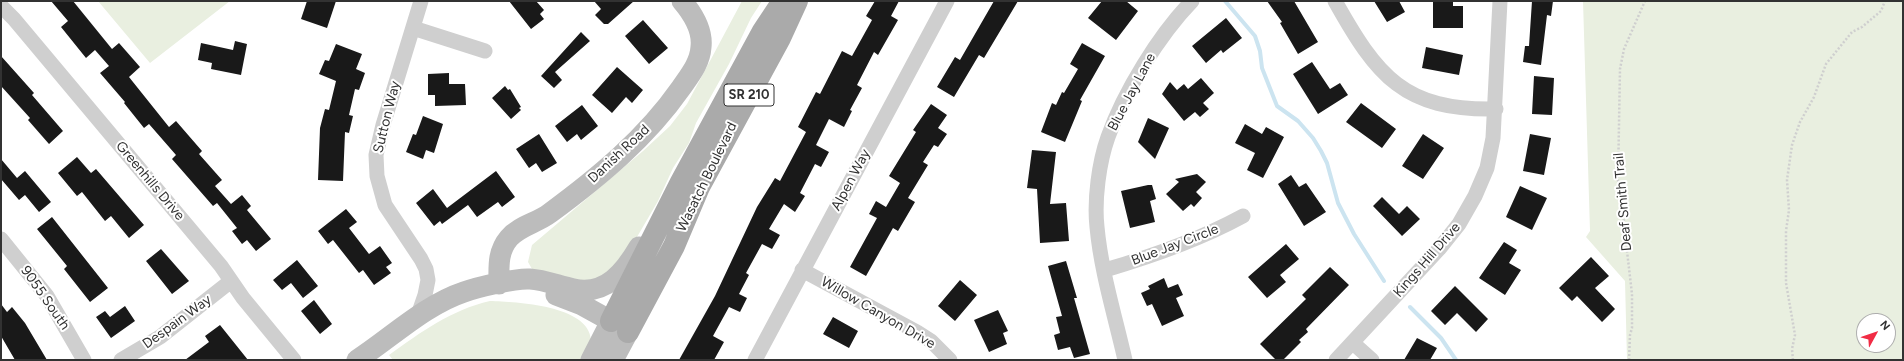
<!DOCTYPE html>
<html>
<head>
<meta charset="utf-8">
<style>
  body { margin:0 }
  #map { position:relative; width:1904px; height:361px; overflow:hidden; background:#fff; font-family:Figtree,sans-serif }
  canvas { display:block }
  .frame { position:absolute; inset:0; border:2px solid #323232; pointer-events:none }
  .north { position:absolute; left:1856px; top:313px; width:40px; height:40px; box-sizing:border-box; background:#fff; border:1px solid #adadad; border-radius:50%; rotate:50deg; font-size:11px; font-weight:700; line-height:16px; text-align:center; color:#323232 }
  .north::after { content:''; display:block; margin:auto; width:14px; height:18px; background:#f12c45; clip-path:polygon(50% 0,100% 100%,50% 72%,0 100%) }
</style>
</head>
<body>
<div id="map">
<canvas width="1904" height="361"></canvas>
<div class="frame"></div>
<div class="north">N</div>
</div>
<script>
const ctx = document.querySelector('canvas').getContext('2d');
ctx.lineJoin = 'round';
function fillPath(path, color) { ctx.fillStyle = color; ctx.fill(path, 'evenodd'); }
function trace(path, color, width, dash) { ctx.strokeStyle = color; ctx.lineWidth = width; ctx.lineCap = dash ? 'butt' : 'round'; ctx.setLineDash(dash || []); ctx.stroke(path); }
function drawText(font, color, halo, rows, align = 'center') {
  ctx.font = font + ' Figtree,sans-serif'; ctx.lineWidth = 4; ctx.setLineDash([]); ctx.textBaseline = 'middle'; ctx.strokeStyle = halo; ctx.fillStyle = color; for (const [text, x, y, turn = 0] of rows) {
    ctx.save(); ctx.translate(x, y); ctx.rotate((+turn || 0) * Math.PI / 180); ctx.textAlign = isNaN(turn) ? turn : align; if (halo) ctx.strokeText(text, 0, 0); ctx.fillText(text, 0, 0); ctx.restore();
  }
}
fillPath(new Path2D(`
  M98 1H230L150 63Z
  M742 1H762L751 18 729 64 696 123 689 143 673 168 658 201 623 261 606 278 584 281 532 269 528 262 532 245 643 151 670 126 687 104Z
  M1583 1H1903V360H1627L1625 281 1586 237 1590 231ZM1864 321H1888V345H1864Z
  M490 301C516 302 589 305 591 340 591 346 586 354 583 360H393L389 355C421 332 451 310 490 301Z`), '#e9efe0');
trace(new Path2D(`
  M1225 1 1255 36 1260 51 1262 68 1277 106 1298 121 1313 138 1321 151 1327 163 1338 203 1354 234 1384 281
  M1410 307 1441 338 1456 360`), '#cce4f0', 4);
fillPath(new Path2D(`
  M51 1H73L112 49 119 43 140 67 129 77 169 127 176 121 202 151 199 154 222 180 215 186 231 204 242 195 251 206 247 210 271 239 256 251 247 240 242 244 232 231 237 228 217 203 213 206 172 159 176 155 149 124 144 128 124 103 125 102 100 73 109 66 95 50 86 58 61 27 68 21Z
  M307 1H336L327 28 301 19Z
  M509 1H536L544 10 540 14 544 19 531 29Z
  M594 1H634L608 24H604L595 15 601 9Z
  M875 1H899L891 16 898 20 878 55 874 52 857 85 862 88 850 110 852 111 844 127 829 119 816 145 829 152 821 167 815 164 800 193 805 196 795 212 784 204 769 229 780 235 772 249 762 244 746 273 749 275 739 294 747 298 740 312 729 307 713 336 724 342 714 360H679L715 296 757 207 775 178 780 181 806 132 798 127 816 92 820 94 842 51 852 56 872 20 866 16Z
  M994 1H1018L984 58 979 55 954 97 937 87 955 57 960 60Z
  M1102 1H1126L1138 11 1116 40 1088 18Z
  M1267 1H1294L1318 42 1298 54 1280 23 1282 22Z
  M1374 1H1399L1405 12 1387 22Z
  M1433 1H1453V6H1463V28H1433Z
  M1532 1H1553L1551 16 1547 15 1541 65 1523 62 1525 46H1529Z
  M1226 18 1242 38 1223 53 1221 50 1206 63 1192 46Z
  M643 20 668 48 649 64 625 36Z
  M581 32 590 41 555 72 562 80 554 88 541 76Z
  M235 41 247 44 241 75 211 69 212 63 198 60 201 43 233 50Z
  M1082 43 1105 56 1080 100 1082 101 1065 142 1041 132 1052 103 1056 105 1062 92 1064 93 1078 69 1070 64Z
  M336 44 362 54 356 69 365 73 359 90 355 89 349 115 353 116 349 133 345 132 343 181 318 180 320 128 325 109 329 110 336 81 319 74 325 60 329 61Z
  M1426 47 1463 55 1459 75 1422 68Z
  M1 56 34 93 32 95 63 131 49 144 28 120 30 118 1 86Z
  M1312 62 1330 89 1340 83 1348 95 1318 114 1293 74Z
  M617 67 643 90 632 103 626 97 612 113 592 95Z
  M449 73V84H465L466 105 435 106V95H428V74Z
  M1534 76 1554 78 1552 115 1532 114Z
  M1201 78 1214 93 1203 103 1209 109 1200 117 1195 112 1184 121 1162 94 1170 82 1177 90 1184 84 1188 89Z
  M505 86 508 90 510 89 521 107 519 108 521 110 511 119 492 98Z
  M1361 103 1396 129 1382 148 1346 122Z
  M931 104 947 115 938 128 947 134 938 147 934 145 923 162 928 165 908 198 915 202 898 231 893 228 866 276 850 267 877 218 869 214 876 201 886 207 900 183 889 176 916 132 913 130Z
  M582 105 598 126 581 140 577 134 567 142 555 126Z
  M423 116 443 124 434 153 426 150 423 159 406 152 413 134 416 135Z
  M1148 118 1169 128 1155 159 1138 142Z
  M1245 124 1262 134 1266 127 1284 137 1263 178 1247 170 1255 153 1235 143Z
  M539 134 557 163 542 172 536 163 529 168 516 149Z
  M1423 134 1444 148 1423 179 1402 166Z
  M1530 134 1551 138 1544 175 1523 171Z
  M1032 150 1056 152 1050 204 1066 203 1069 241 1040 243 1037 189 1027 188Z
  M77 157 91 173 96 169 144 225 129 238 111 216 105 221 82 192 77 196 58 173Z
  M1 159 17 178 25 171 51 202 39 212 25 195 19 200 1 179Z
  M496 171 515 197 502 207 498 202 477 217 468 205 442 224 440 221 434 226 416 203 433 189 447 208Z
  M1197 174 1206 182 1196 192 1202 198 1194 207 1191 204 1183 211 1166 194 1179 182 1175 179Z
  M1291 175 1299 187 1306 183 1326 212 1304 226 1278 184Z
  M1148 185H1152L1156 199 1150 201 1155 222 1130 228 1121 191Z
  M1520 186 1547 198 1532 230 1506 217Z
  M1382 197 1399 214 1407 206 1420 219 1402 236 1373 206Z
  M346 209 357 222 349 228 369 254 380 246 392 263 386 267 391 273 374 285 363 270 359 273 333 240 328 244 318 231Z
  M52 217 108 288 90 302 64 269 67 266 37 229Z
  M1504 242 1517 250 1509 263 1521 270 1505 295 1479 278Z
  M1286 244 1299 259 1280 275 1286 282 1267 298 1248 277Z
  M161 249 189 281 172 294 146 261Z
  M1591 257 1609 276 1595 288 1615 309 1602 322 1577 296 1572 301 1559 288Z
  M297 260 318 286 303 298 291 283 282 290 273 280Z
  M1066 261 1077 298H1074L1090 354 1074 358 1070 347 1058 350 1054 335 1060 333 1056 317 1062 316 1048 266Z
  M1330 267 1349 285 1306 329 1308 332 1299 340 1301 342 1283 360H1276L1260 344 1306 299 1302 295Z
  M1164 278 1168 288 1178 284 1183 295 1176 298 1184 316 1162 326 1152 304 1147 306 1141 293 1150 289 1148 286Z
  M960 280 977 295 955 321 938 306Z
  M1455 286 1488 319 1476 332 1457 313 1445 325 1431 311Z
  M314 300 332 324 320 334 301 311Z
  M1 304 7 312 12 307 25 323 47 360H15L1 336Z
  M125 306 135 321 111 338 96 317 105 311 110 317Z
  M998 310 1008 331 1003 333 1007 344 989 352 974 320Z
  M833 317 858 331 849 348 823 334Z
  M220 325 248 360H185L209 342 205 336Z
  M1417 338 1437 348 1430 360H1404Z`), '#191919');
trace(new Path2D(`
  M1629 360 1630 335 1632 328V294L1627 251V230L1623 218 1618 180 1620 69 1624 49 1645 1
  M1793 360 1792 349 1795 335 1786 283V231L1789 210 1787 180 1792 145 1800 122 1814 97 1826 64 1852 32 1862 27 1881 11 1885 1`), '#cfcfcf', 2.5, [2, 2]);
trace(new Path2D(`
  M1335 1C1377 76 1404 111 1496 109
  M1 6 14 19 221 266 243 298 294 360
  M413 28 485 51
  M1 239 47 296 84 360
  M802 270 917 332 931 341 950 360
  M1105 270C1153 256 1199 240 1243 216
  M417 318 425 295 428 280 426 269 421 259 385 205 377 176 376 155 383 125 421 1
  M1353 343 1372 360
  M121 360 160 337 231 281
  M755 360 947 1
  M1125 360C1115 316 1101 271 1097 227 1094 200 1099 162 1108 137 1124 92 1159 35 1192 1
  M1336 360 1439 249 1459 224 1475 196 1487 168 1493 138 1500 1`), '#cfcfcf', 15);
trace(new Path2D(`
  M499 284C499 268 497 252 509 238 519 226 537 223 550 213 599 177 646 138 681 88 690 75 700 63 701 47 703 30 693 14 682 1
  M556 295 582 305 611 321 591 360
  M357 360C392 337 425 305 464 292 478 287 516 278 530 279 545 280 559 286 574 289 606 296 625 271 639 247
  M613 360 628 332`), '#bcbcbc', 21);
trace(new Path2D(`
  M611 321 681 182 763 31 783 1
  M628 332 674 246 699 187 780 38 797 1`), '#aaa', 22);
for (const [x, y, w] of [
  [749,95,50]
]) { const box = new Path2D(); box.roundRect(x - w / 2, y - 11, w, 22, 3); ctx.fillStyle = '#fff'; ctx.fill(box); trace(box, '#323232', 1); }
drawText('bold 13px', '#323232', null, [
  ["SR 210",749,95]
]);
drawText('14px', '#323232', '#fff', [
  ["Blue Jay Lane",1132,92,-62],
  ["Sutton Way",387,117,-76],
  ["Danish Road",619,154,-43],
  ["Wasatch Boulevard",707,177,-64],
  ["Alpen Way",851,180,-62],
  ["Greenhills Drive",150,181,50],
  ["Deaf Smith Trail",1623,202,-95],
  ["Blue Jay Circle",1175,245,-21],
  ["Kings Hill Drive",1427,260,-49],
  ["9055 South",45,298,55],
  ["Willow Canyon Drive",878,313,30],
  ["Despain Way",177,322,-36]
]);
</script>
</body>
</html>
